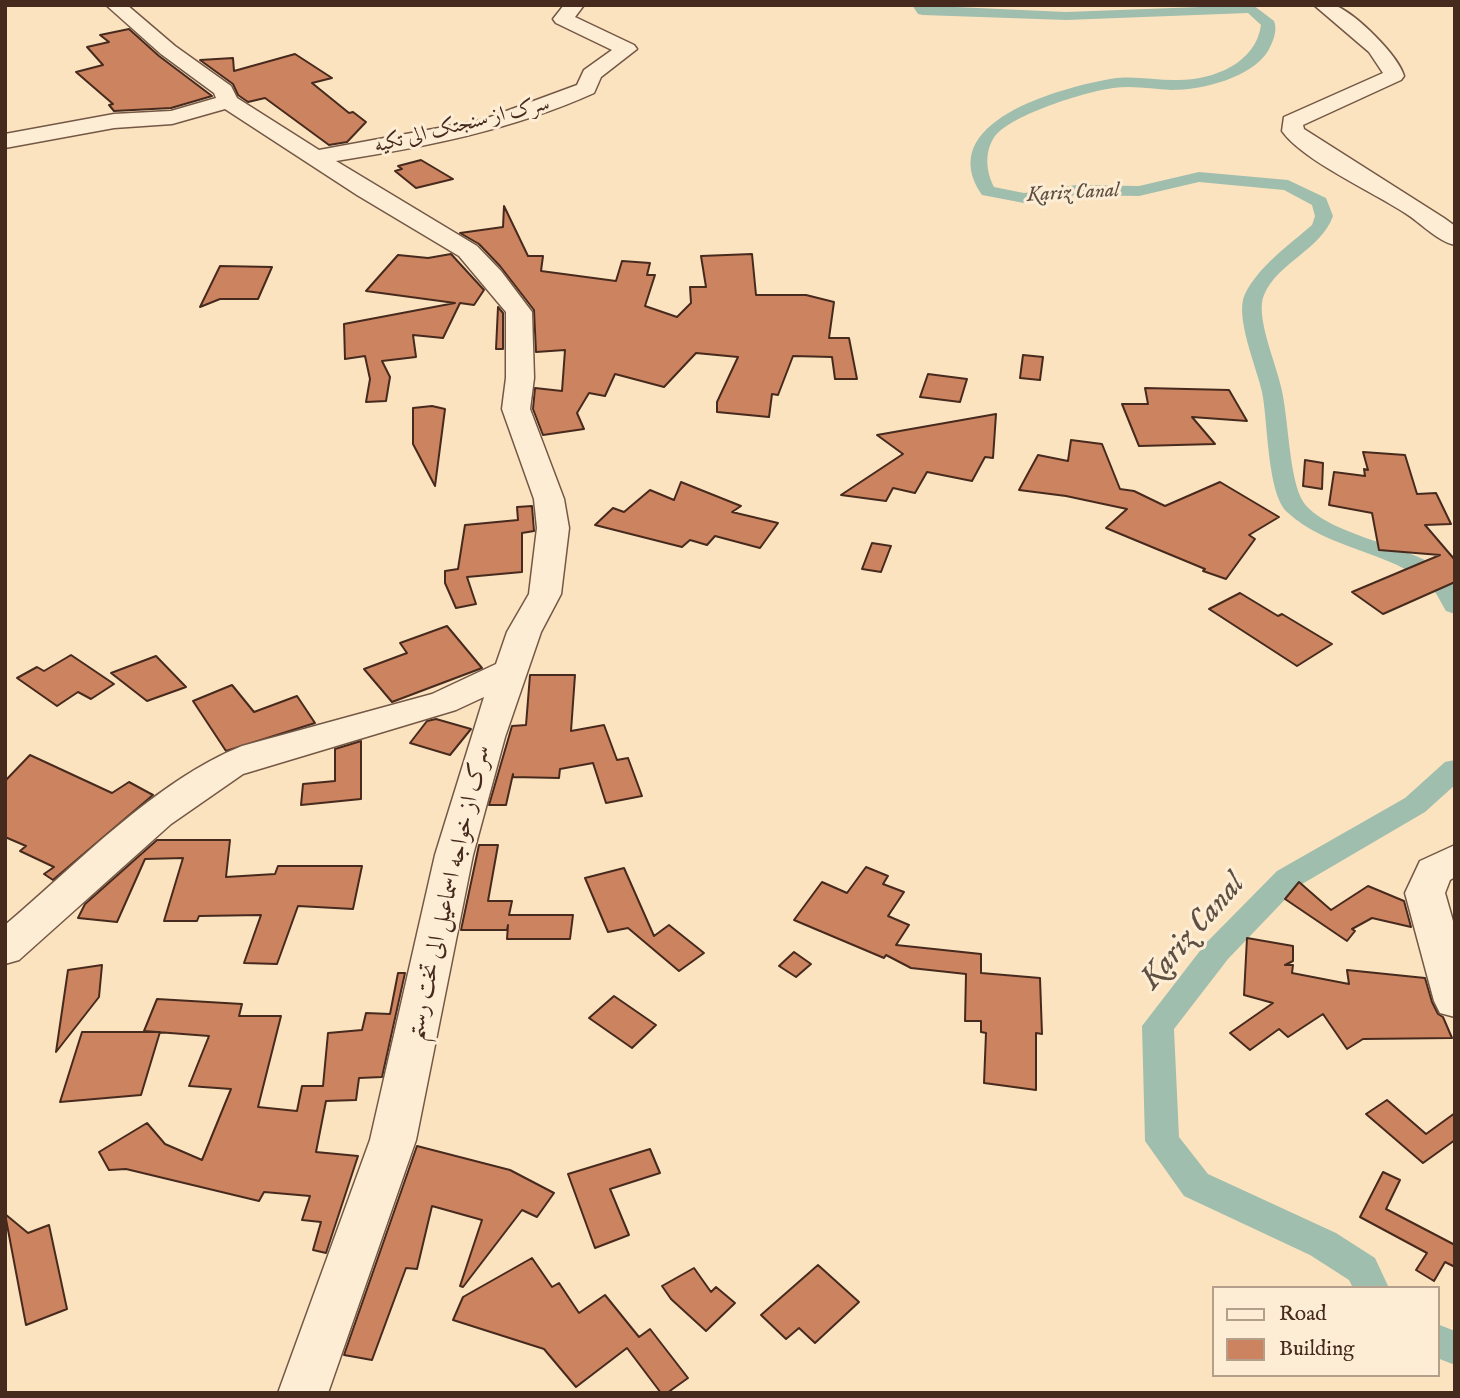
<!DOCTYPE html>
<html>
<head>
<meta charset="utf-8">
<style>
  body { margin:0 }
  #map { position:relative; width:1460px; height:1398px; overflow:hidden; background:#fce3bf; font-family:"IM FELL English",serif }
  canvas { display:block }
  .frame { position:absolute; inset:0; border:7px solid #472a1e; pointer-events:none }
  .legend { position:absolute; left:1212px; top:1286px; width:228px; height:91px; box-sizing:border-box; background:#fdedd5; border:2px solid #b49f8c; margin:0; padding:9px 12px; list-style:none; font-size:21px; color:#472a1e }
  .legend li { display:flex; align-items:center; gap:14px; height:35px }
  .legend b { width:35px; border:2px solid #b49f8c }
</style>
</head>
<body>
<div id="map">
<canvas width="1460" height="1398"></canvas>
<div class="frame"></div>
<ul class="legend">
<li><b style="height:9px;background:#fdedd5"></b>Road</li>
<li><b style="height:19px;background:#cc835f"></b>Building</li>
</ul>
</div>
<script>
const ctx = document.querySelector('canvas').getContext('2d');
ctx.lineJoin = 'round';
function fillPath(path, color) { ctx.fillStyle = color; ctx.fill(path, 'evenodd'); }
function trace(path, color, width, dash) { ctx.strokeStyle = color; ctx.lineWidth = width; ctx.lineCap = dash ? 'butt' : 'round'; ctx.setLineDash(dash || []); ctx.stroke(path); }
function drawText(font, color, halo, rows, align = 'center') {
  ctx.font = font + ' "IM FELL English",Amiri,serif'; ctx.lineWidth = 6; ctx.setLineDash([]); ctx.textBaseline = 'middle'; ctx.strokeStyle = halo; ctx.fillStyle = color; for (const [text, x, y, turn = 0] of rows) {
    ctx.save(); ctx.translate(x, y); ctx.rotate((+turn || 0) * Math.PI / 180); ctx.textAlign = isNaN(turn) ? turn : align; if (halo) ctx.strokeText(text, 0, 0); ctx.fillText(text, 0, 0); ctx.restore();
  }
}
fillPath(new Path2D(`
  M912 5 1066 12 1253 5 1274 21C1278 30 1273 42 1268 51 1251 78 1202 90 1172 90 1152 89 1133 85 1113 88 1085 92 1013 114 995 136 984 151 986 172 994 187L1024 193 1076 185 1139 186 1199 172 1288 180 1326 198 1333 216C1321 250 1278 262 1264 295 1255 315 1275 361 1280 383 1289 413 1288 480 1304 503 1332 540 1435 548 1453 582 1457 590 1455 604 1455 614L1446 611C1441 603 1436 591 1429 585 1390 551 1328 550 1287 512 1267 493 1268 420 1262 392 1257 368 1234 316 1245 294 1259 266 1289 245 1312 225L1315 216 1312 205 1284 190 1199 182 1139 196 1076 195 1024 203 982 195C932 122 1060 88 1110 79 1132 75 1153 80 1175 80 1211 81 1256 64 1261 25L1248 13 1066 20 923 15 918 14Z
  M1455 760V785L1425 812 1297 887 1228 959 1174 1029 1179 1137 1208 1174 1336 1233 1375 1258 1389 1288H1353L1349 1280 1310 1255 1184 1196 1145 1141 1142 1026 1206 943 1277 871 1405 798 1445 762Z
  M1437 1324 1455 1331V1365L1437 1358Z`), '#a0beae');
const building = new Path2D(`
  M129 29 159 56 212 96 171 108 114 111 109 105 113 104 76 72 103 65 87 47 109 42 100 35Z
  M295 54 332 78 312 83 349 113 353 112 366 122 347 142 329 145 265 98 248 102 238 95 233 84 200 60 233 58 234 71Z
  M421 160 453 179 416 188 395 171 402 169 398 166Z
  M504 206 528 256H543L541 271 616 281 622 261 650 263 647 275H655L645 306 677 317 691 303 690 287H706L701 256 752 254 756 295H806L834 302 829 338H849L857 379H835L832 357 793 356 778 395 772 394 769 417 717 412V402L738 357 696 353 664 387 615 374 605 396 589 393 577 413 584 429 543 435 533 409 535 388 562 391 565 350 536 352 534 310 500 266 479 244 460 233 503 227Z
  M451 254 484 290 474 305 460 303 443 338 413 335 416 357 382 361 390 377 386 401 366 402 370 379 365 356 345 359 344 324 455 303 366 291 398 255 428 258Z
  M220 266 272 267 258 299H220L200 307Z
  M498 307 503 313V349H496Z
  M1023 355 1043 357 1040 380 1020 378Z
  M928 374 967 379 960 402 920 397Z
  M1145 388 1229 390 1247 421 1192 417 1215 444 1139 446 1122 404H1148Z
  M432 406 445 409 435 486 413 444V408Z
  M996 414 993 458 985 457 972 481 927 472 915 493 893 488 886 501 841 495 903 454 877 435Z
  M1071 440 1102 444 1120 489 1134 491 1165 506 1220 482 1279 517 1249 535 1255 539 1226 579 1203 571 1205 569 1106 528 1127 509 1066 496 1019 490 1038 455 1068 461Z
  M1363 452 1405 455 1417 494 1436 493 1451 524 1425 525 1455 560V582L1383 614 1352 592 1440 555 1379 550 1372 513 1329 505 1334 472 1365 476 1364 469 1368 470Z
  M1305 460 1323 463 1322 489 1303 486Z
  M681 482 741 506 732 512 778 523 760 548 715 536 707 545 690 540 682 547 595 525 613 508 624 512 650 490 674 500Z
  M532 506 534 531 522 533V572L467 577 476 604 456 608 445 583V571L458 569 465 525 518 520 517 507Z
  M872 543 891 546 881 572 862 569Z
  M1240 593 1278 616 1282 614 1332 644 1297 666 1209 609Z
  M447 626 482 668 392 702 364 669 407 653 400 643Z
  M71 655 114 684 91 699 78 692 57 706 17 678 37 667 44 671Z
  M156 656 186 687 147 701 111 673Z
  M530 675H575L571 731 604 725 617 760 628 758 642 796 606 803 593 763 560 769 559 778 513 777V774L506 805H489L512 726 526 725Z
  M232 685 254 712 297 696 315 723 226 751 193 701Z
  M436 719 471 729 450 755 410 743 427 721Z
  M361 741V799L301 805 303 784 335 781V749Z
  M30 755 112 793 129 782 153 795 53 880 44 874 54 867 20 851 26 846 5 837V781Z
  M157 840H230L226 877 275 874 278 866H362L353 909 298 906 277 964 244 963 261 915 199 916 197 921H164L183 858 145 859 117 922 78 918 85 904Z
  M479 845H498L488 901H512L509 915H573L570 939H507L508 925 507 930H461Z
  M866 867 888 876 883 884 904 892 888 916 909 925 896 945 981 954V973L1040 978 1042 1034 1036 1033V1090L984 1083 986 1033 981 1032V1021H965L966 974 911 968 886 955 884 958 794 920 822 882 847 893Z
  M624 868 654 936 669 925 704 953 679 971 628 928 608 932 585 878Z
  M1299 882 1331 910 1368 886 1404 901 1411 927 1372 918 1352 929 1355 931 1347 941 1285 899Z
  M1247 938 1293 946V961L1285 965H1293L1292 973 1349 984 1347 970 1425 978 1432 1002 1438 1014 1443 1017 1452 1038 1363 1039 1347 1049 1323 1014 1288 1037 1279 1029 1250 1050 1230 1033 1273 1003 1244 995Z
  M794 952 811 964 796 977 779 966Z
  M102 965 99 997 56 1052 68 970Z
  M398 973H405L382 1077 359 1078 356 1100 326 1101 316 1152 358 1156 326 1253 313 1250 321 1222 302 1220 310 1196 264 1192 259 1201 126 1169 109 1170 99 1152 147 1123 165 1144 202 1160 231 1089 189 1086 209 1036 144 1031 157 999 242 1004 239 1016H281L258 1107 297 1111 302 1086H323L328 1033 362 1030 366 1013 390 1014Z
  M614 996 656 1025 632 1048 589 1018Z
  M82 1032H160L141 1095 60 1102Z
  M1387 1100 1426 1134 1455 1113V1140L1423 1163 1366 1114Z
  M417 1146 510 1170 554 1193 537 1217 522 1210 463 1287 460 1286 482 1220 432 1206 417 1269 406 1268 372 1360 344 1355Z
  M650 1149 660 1173 610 1189 629 1235 595 1248 568 1174Z
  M1383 1172 1400 1180 1386 1209 1455 1245V1267L1445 1262 1434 1281 1416 1270 1427 1253 1360 1217Z
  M5 1214 28 1233 49 1225 67 1309 26 1325Z
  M532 1258 552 1287 559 1283 579 1313 605 1295 639 1337 650 1329 688 1378 667 1393H661L627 1348 576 1387 544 1349 453 1320 463 1297Z
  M818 1265 859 1302 815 1343 799 1328 786 1339 761 1315Z
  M694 1268 711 1292 716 1287 735 1303 706 1331 671 1299 662 1286Z`);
fillPath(building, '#cc835f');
trace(building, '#472a1e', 2);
const minor = new Path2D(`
  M106 5H127L175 46 231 86 237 98 319 150 482 120 577 85 584 70 612 50 556 23 553 19 564 5H584L575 17 634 45 637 49 601 77 594 93C512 130 425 147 336 161L477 246 501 271 532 312 534 378 530 409 564 499 569 528 561 594 541 632 505 737 473 855 416 1140 328 1393H278L370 1140 435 855 484 697 456 710 243 774 171 824 19 960 5 964V925C76 865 155 781 242 746L432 694 496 664 507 632 529 594 537 528 534 499 502 409 506 378V312L459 256 357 195 225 109 172 124 114 128 5 148V134L114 114 171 111 216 98 214 93 161 54Z
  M1314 5C1320 5 1330 3 1336 6 1356 14 1398 55 1404 76L1401 80 1303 125 1304 129 1444 218 1455 226V245C1437 241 1421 223 1405 213 1373 192 1302 160 1282 131L1284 117 1383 73 1369 52Z
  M1455 845V877L1450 880 1445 893 1455 928V1017L1440 1013 1434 1001 1405 893 1420 861Z`);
trace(minor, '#745846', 3);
fillPath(minor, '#fdedd5');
drawText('21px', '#472a1e', '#fdedd5', [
  ["سرک از سنجتک الی تکیه",462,126,-14]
]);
drawText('italic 21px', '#5d4f42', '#fdedd5', [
  ["Kariz Canal",1073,194,-3]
]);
drawText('24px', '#472a1e', '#fdedd5', [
  ["سرک از خواجه اسماعیل الی تخت رستم",450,893,-77]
]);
drawText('italic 32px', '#5d4f42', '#fdedd5', [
  ["Kariz Canal",1194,933,-49]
]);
</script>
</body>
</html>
